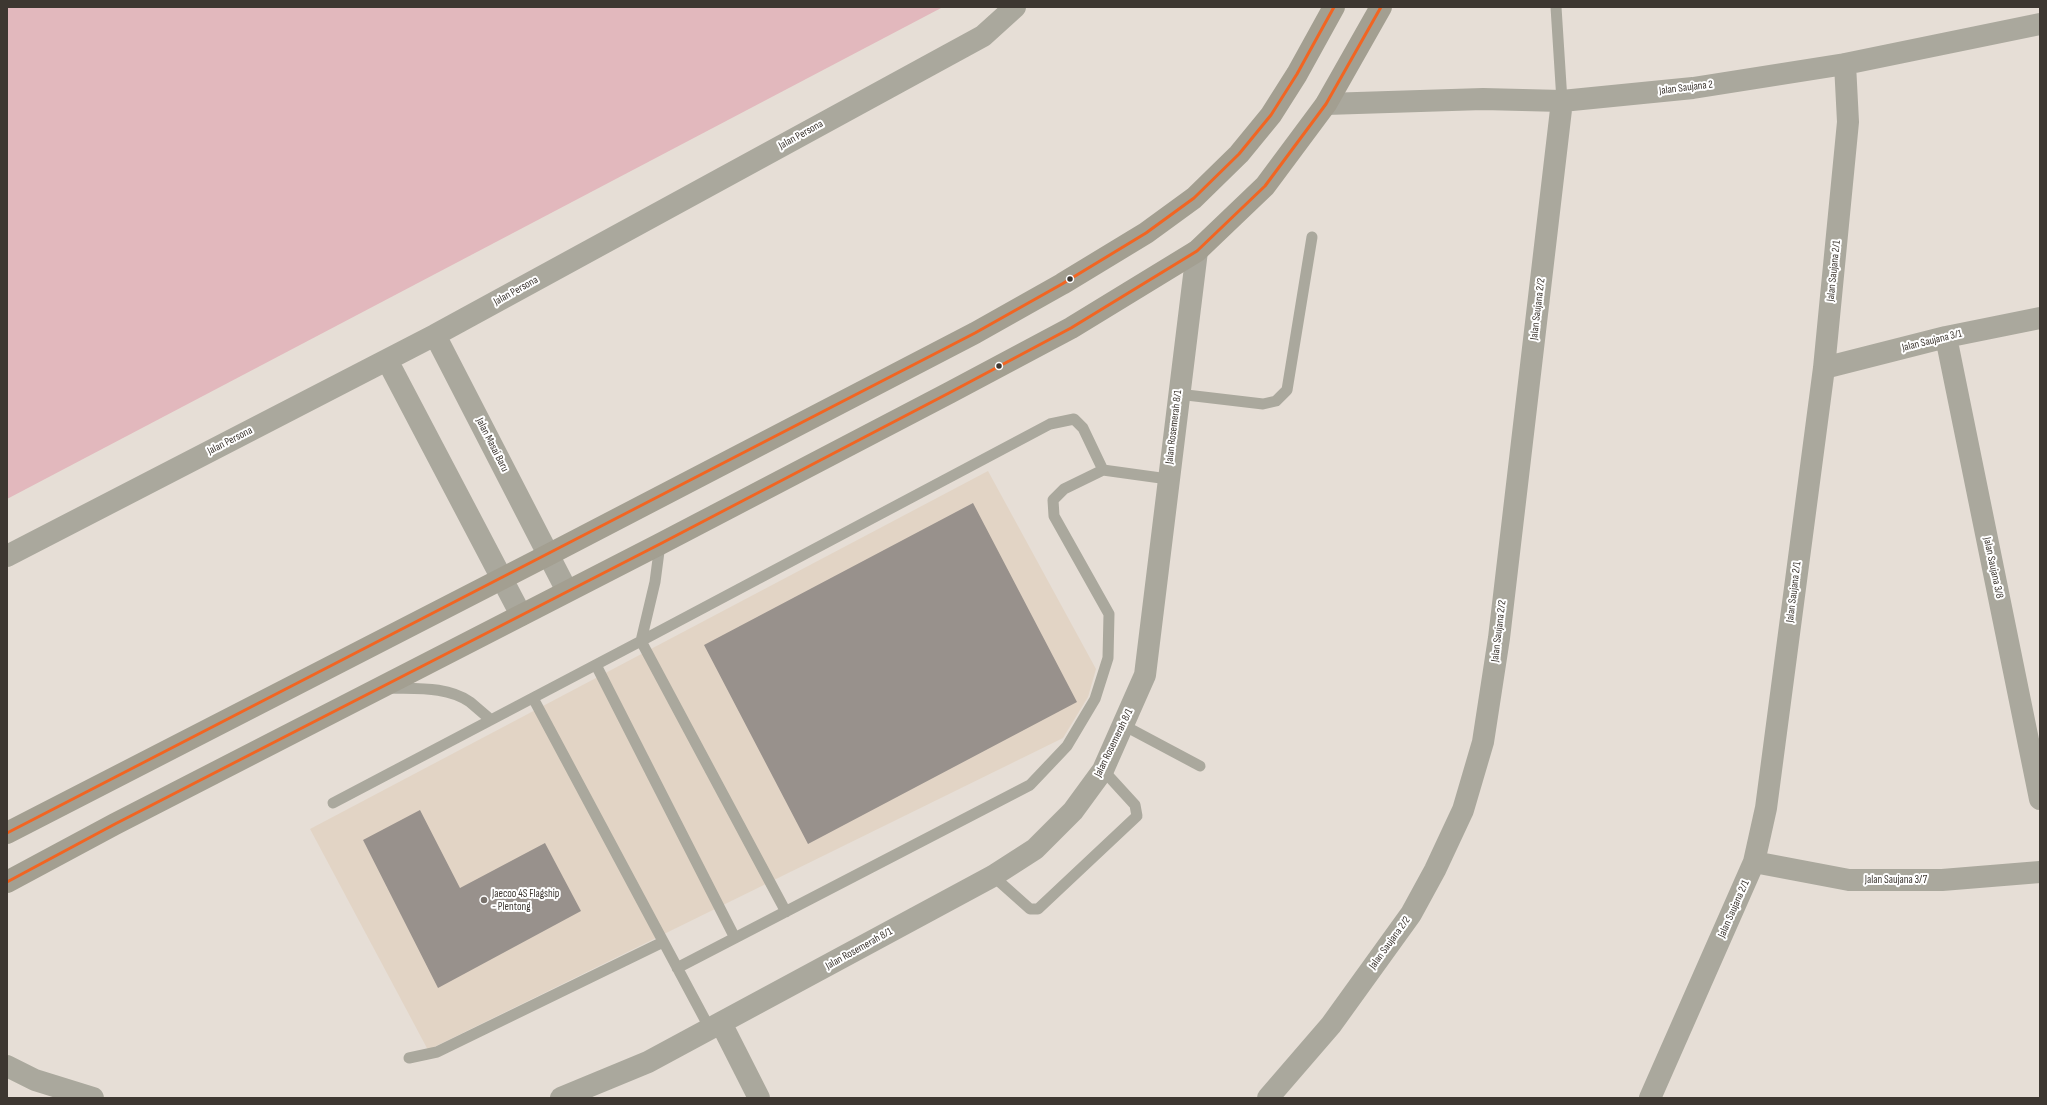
<!DOCTYPE html>
<html>
<head>
<meta charset="utf-8">
<style>
  body { margin:0 }
  #map { position:relative; width:2047px; height:1105px; overflow:hidden; background:#e6ded6; font-family:"Sofia Sans Condensed",sans-serif }
  canvas { display:block }
  .frame { position:absolute; inset:0; border:8px solid #3d3731; pointer-events:none }
</style>
</head>
<body>
<div id="map">
<canvas width="2047" height="1105"></canvas>
<div class="frame"></div>
</div>
<script>
const ctx = document.querySelector('canvas').getContext('2d');
ctx.lineJoin = 'round';
function fillPath(path, color) { ctx.fillStyle = color; ctx.fill(path, 'evenodd'); }
function trace(path, color, width, dash) { ctx.strokeStyle = color; ctx.lineWidth = width; ctx.lineCap = dash ? 'butt' : 'round'; ctx.setLineDash(dash || []); ctx.stroke(path); }
function drawText(font, color, halo, rows, align = 'center') {
  ctx.font = font + ' "Sofia Sans Condensed",sans-serif'; ctx.lineWidth = 4; ctx.setLineDash([]); ctx.textBaseline = 'middle'; ctx.strokeStyle = halo; ctx.fillStyle = color; for (const [text, x, y, turn = 0] of rows) {
    ctx.save(); ctx.translate(x, y); ctx.rotate((+turn || 0) * Math.PI / 180); ctx.textAlign = isNaN(turn) ? turn : align; if (halo) ctx.strokeText(text, 0, 0); ctx.fillText(text, 0, 0); ctx.restore();
  }
}
fillPath(new Path2D(`
  M988 471 1096 669 1088 697 1063 738 428 1050 310 829Z`), '#e2d4c5');
fillPath(new Path2D(`
  M7 7H943L7 499Z`), '#e2b8bd');
fillPath(new Path2D(`
  M973 503 1077 702 808 844 704 645Z
  M420 810 460 888 545 843 581 911 438 988 363 840Z`), '#98918c');
trace(new Path2D(`
  M1556 7 1562 101
  M1178 394 1263 404 1276 401 1287 390 1312 237
  M596 665 735 938
  M389 688C416 689 447 686 470 702 477 708 484 714 491 720
  M533 698 710 1029
  M1123 725 1200 766
  M333 803 641 641 655 582 660 544
  M993 876 1030 909H1038L1137 816 1135 805 1103 770
  M786 912 641 641 1050 424 1074 419 1083 428 1103 470
  M677 968 1030 785 1067 746 1095 699 1108 658 1109 614 1054 516 1053 500 1064 489 1103 470 1168 479
  M409 1058 437 1052 663 942`), '#aaa89d', 11);
trace(new Path2D(`
  M1326 104 1483 99 1562 101 1693 88 1845 64 2040 24
  M435 335 567 591
  M1946 337 2040 799
  M387 360 521 615
  M1824 368 1946 337 2040 318
  M7 556 435 335 983 36 1015 7
  M1754 862 1849 880H1942L2040 872
  M721 1023 759 1098
  M7 1066 35 1080 93 1098
  M561 1098 648 1062 993 876 1035 849 1073 811 1103 770 1145 675 1197 251
  M1268 1098 1331 1025 1411 914 1435 870 1463 810 1483 742 1499 638 1562 101
  M1650 1098 1754 862 1766 808 1824 368 1848 122 1845 64`), '#aaa89d', 22);
trace(new Path2D(`
  M7 833 548 555 975 333 1062 284 1146 233 1194 198 1239 154 1271 115 1297 74 1334 7
  M7 882 115 824 660 544 949 393 1071 328 1197 251 1265 186 1326 104 1381 7`), '#a39f91', 22);
trace(new Path2D(`
  M7 833 975 333 1062 284 1146 233 1194 198 1239 154 1271 115 1297 74 1334 7
  M7 882 115 824 660 544 949 393 1071 328 1197 251 1265 186 1326 104 1381 7`), '#f26522', 3);
for (const [x, y, r, color] of [
  [1070,279,3.5,"#3d3731"],
  [999,366,3.5,"#3d3731"],
  [484,900,4,"#78716b"]
]) { const dot = new Path2D(); dot.arc(x, y, r, 0, 2 * Math.PI); ctx.fillStyle = color; ctx.fill(dot); trace(dot, '#fff', 1.5); }
drawText('11px', '#3d3731', '#fff', [
  ["Jalan Saujana 2",1686,88,-7],
  ["Jalan Persona",801,135,-29],
  ["Jalan Saujana 2/1",1834,271,-84],
  ["Jalan Persona",516,291,-29],
  ["Jalan Saujana 2/2",1538,309,-83],
  ["Jalan Saujana 3/1",1932,341,-14],
  ["Jalan Rosemerah 8/1",1174,427,-83],
  ["Jalan Persona",230,441,-27],
  ["Jalan Masai Baru",492,445,63],
  ["Jalan Saujana 3/8",1993,568,78],
  ["Jalan Saujana 2/1",1794,592,-83],
  ["Jalan Saujana 2/2",1499,631,-83],
  ["Jalan Rosemerah 8/1",1114,743,-64],
  ["Jalan Saujana 3/7",1896,880],
  ["Jalan Saujana 2/1",1734,909,-66],
  ["Jalan Saujana 2/2",1390,943,-54],
  ["Jalan Rosemerah 8/1",859,949,-29]
]);
drawText('11px', '#3d3731', '#fff', [
  ["Jaecoo 4S Flagship",492,894],
  ["- Plentong",492,907]
], 'left');
</script>
</body>
</html>
